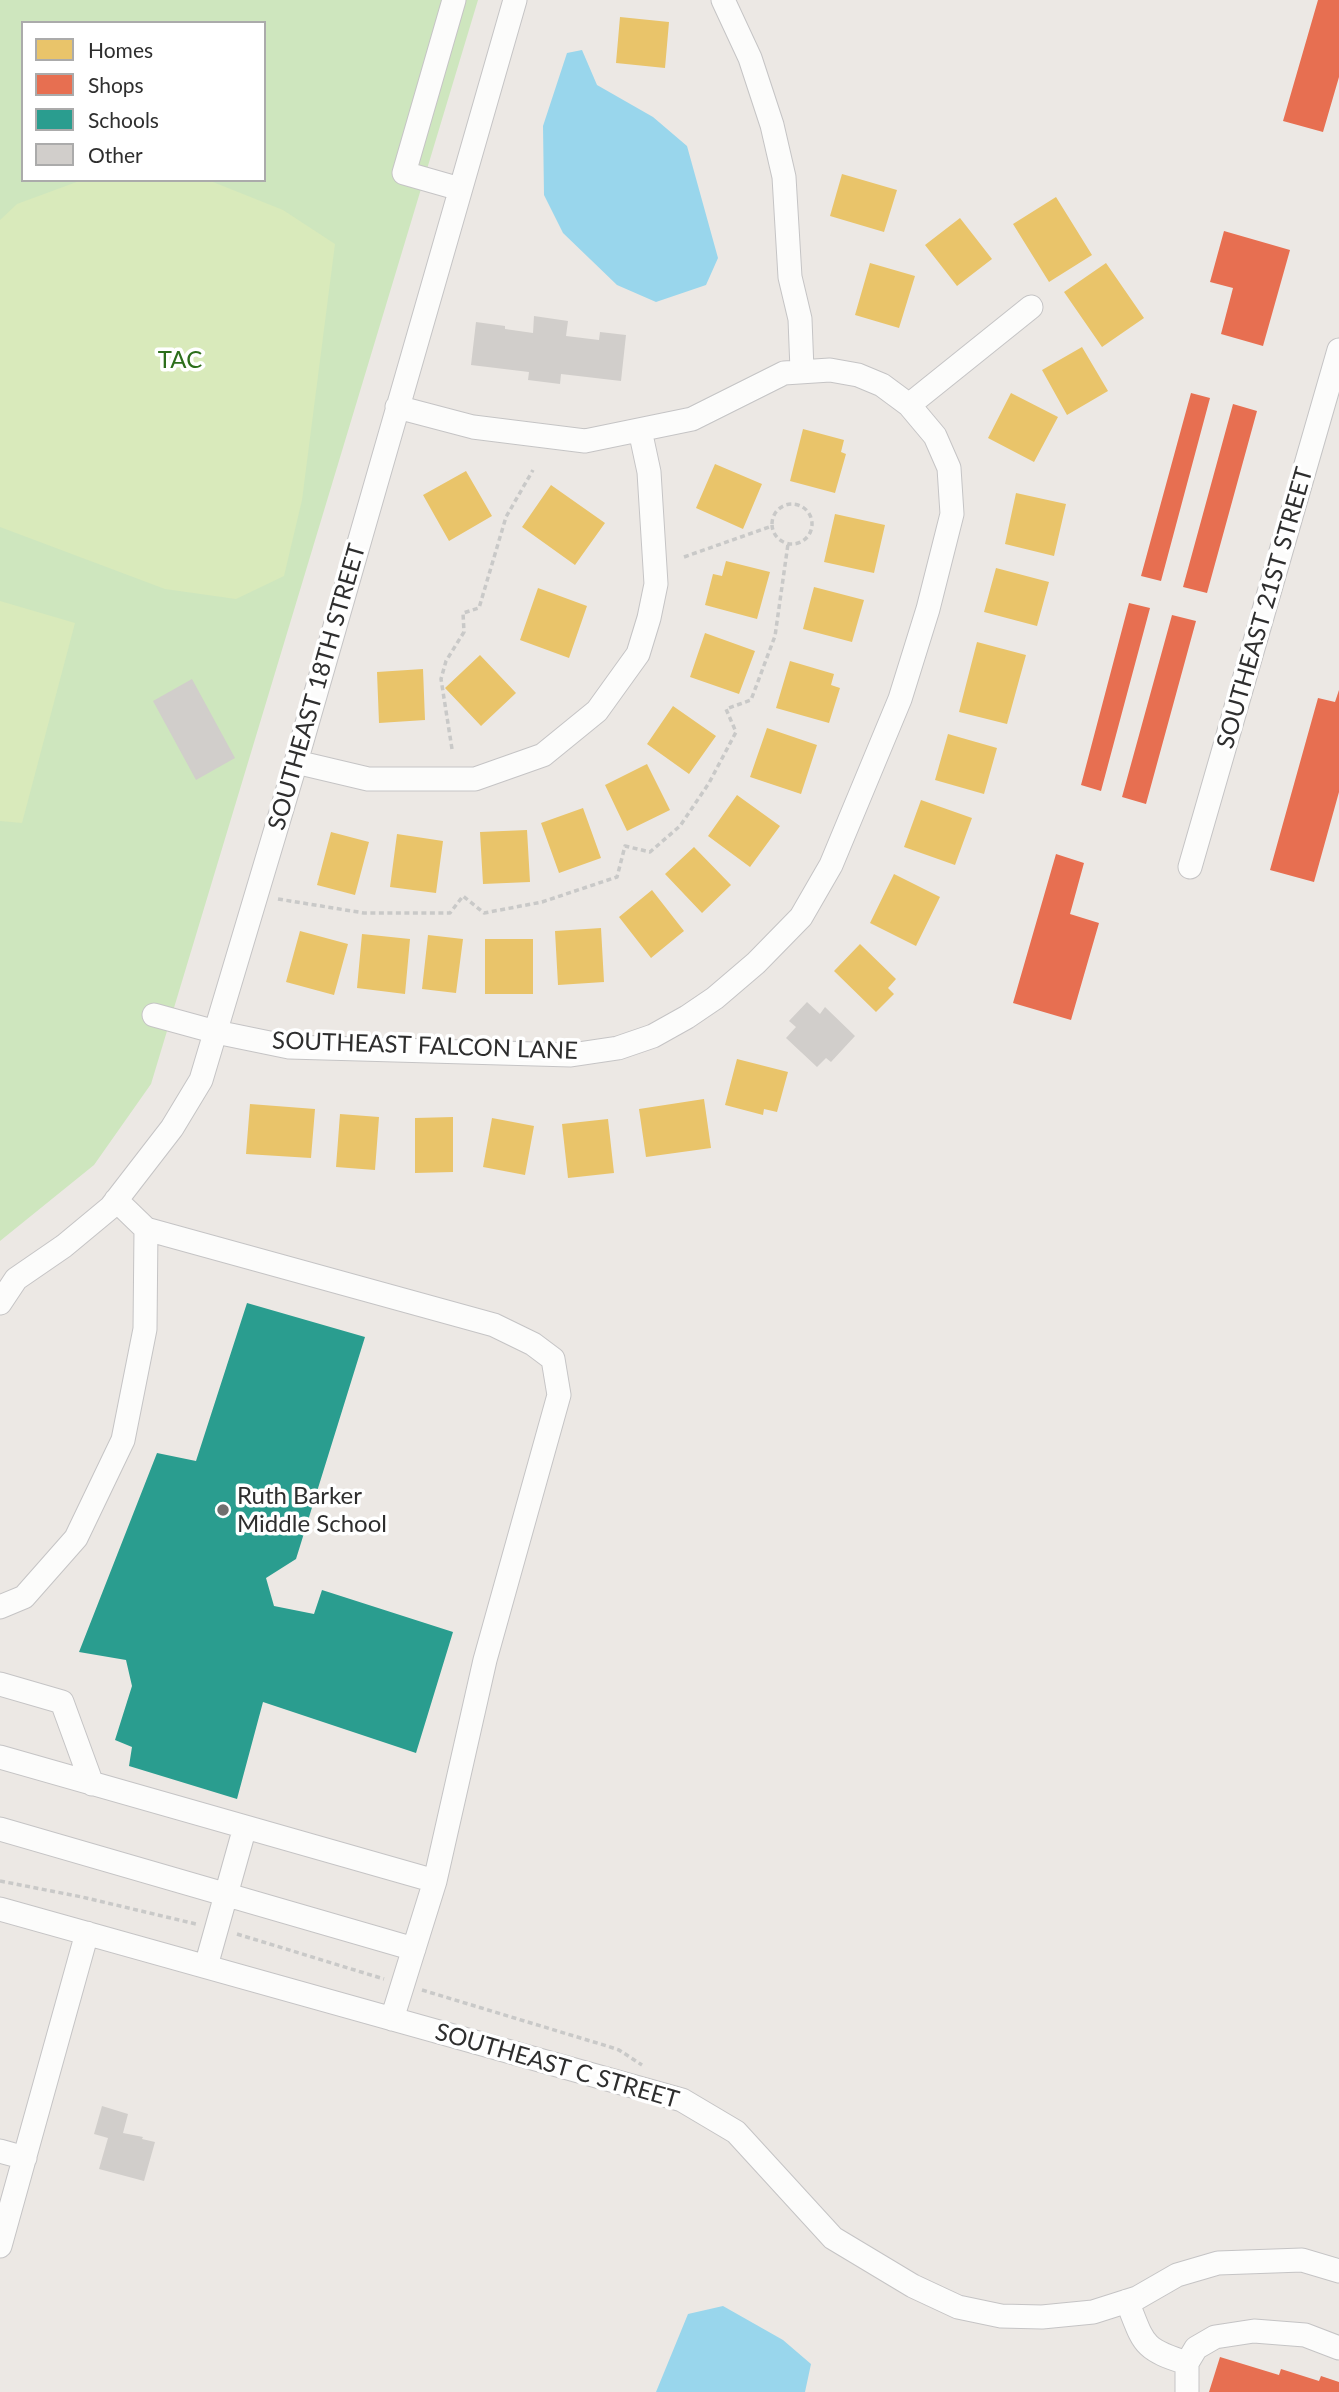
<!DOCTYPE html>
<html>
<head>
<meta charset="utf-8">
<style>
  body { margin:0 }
  #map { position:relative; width:1339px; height:2392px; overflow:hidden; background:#ece8e4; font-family:Lato,sans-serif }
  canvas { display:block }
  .legend { position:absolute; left:21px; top:21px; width:245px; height:161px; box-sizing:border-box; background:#fff; border:2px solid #ababab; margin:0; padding:9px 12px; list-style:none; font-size:21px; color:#2e2e2e }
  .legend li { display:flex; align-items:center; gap:14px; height:35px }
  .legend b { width:35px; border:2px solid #ababab }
</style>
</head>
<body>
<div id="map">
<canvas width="1339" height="2392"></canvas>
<ul class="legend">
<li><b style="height:19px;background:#e9c46a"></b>Homes</li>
<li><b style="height:19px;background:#e76f51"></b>Shops</li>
<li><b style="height:19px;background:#2a9d8f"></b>Schools</li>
<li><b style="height:19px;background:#d1cecb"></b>Other</li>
</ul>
</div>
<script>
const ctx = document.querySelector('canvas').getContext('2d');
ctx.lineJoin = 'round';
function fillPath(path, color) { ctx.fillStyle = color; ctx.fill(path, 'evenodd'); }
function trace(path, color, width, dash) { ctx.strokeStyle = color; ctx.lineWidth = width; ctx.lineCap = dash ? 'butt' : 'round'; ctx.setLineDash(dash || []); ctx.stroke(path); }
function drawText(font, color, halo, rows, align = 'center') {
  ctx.font = font + ' Lato,sans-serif'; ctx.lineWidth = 7; ctx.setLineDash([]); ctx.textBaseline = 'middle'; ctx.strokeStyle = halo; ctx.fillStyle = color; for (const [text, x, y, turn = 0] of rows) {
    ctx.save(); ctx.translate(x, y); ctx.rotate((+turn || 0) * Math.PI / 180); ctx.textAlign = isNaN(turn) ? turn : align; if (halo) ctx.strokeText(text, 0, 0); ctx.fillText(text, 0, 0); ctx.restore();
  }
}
fillPath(new Path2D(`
  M0 0H478L151 1084 94 1165 0 1241ZM23 23H264V180H23Z`), '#cee6be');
fillPath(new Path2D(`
  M82 180H208L283 210 335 244 302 500 284 576 236 599 165 589 0 527V220L17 204Z
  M0 601 75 623 22 823 0 821Z`), '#d9eabb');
fillPath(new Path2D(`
  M582 50 597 85 653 117 687 146 718 258 706 285 656 302 617 285 563 233 544 195 543 126 567 53Z
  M723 2306 783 2340 811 2364 805 2392H656L688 2314Z`), '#99d6ec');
fillPath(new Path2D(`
  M620 17 669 22 665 68 616 63Z
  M842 174 897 190 884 232 830 216Z
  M1056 197 1092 255 1049 282 1013 224Z
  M960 218 992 259 957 286 925 245Z
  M870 263 915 276 899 328 855 315Z
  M1106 263 1144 318 1102 347 1064 292Z
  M1082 347 1108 391 1067 415 1042 370Z
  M1011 393 1058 417 1034 462 988 438Z
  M803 429 844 440 841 452 846 454 835 493 790 481Z
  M715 464 762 484 743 529 696 508Z
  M466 471 492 516 449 541 423 495Z
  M551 485 605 523 575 565 522 527Z
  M1016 493 1066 504 1054 556 1005 544Z
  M835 514 885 525 874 573 824 562Z
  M726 561 770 572 757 619 705 605 713 574 722 576Z
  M996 568 1049 582 1037 626 984 612Z
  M814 587 864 600 852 642 803 629Z
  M538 588 587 606 569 658 520 640Z
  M705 633 755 651 739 694 690 677Z
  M977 642 1026 655 1007 724 959 712Z
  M480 655 516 693 481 726 445 688Z
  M790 661 834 674 831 685 840 688 829 723 776 708Z
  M423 669 425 720 379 723 377 672Z
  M673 706 716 736 689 774 647 744Z
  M767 728 817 745 801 794 750 777Z
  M948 734 997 748 984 794 935 780Z
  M647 764 670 810 627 831 605 785Z
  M737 795 780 826 750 867 708 836Z
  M921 800 972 818 955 865 904 847Z
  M583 808 601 858 559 873 541 823Z
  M527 830 530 882 483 884 480 832Z
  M331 832 369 842 355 895 317 885Z
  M397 834 443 841 436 893 390 887Z
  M694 847 731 885 702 913 665 874Z
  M894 874 940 897 916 946 870 923Z
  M652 890 684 931 651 958 619 917Z
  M601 928 604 982 558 985 555 931Z
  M300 931 348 944 334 995 286 982Z
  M362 934 410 939 405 994 357 988Z
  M428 935 463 939 456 993 422 989Z
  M485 939H533V994H485Z
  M860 944 896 979 888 988 894 994 876 1012 834 971Z
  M737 1059 788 1072 777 1112 764 1109 763 1115 725 1105Z
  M704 1099 711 1148 646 1157 639 1109Z
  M250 1104 315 1109 311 1158 246 1154Z
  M340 1114 379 1117 375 1170 336 1167Z
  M453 1117V1172L415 1173V1118Z
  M492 1118 534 1126 525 1175 483 1167Z
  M608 1119 614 1173 568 1178 562 1124Z`), '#e9c46a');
fillPath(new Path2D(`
  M1318 0H1339V77L1323 132 1283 121Z
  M1224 231 1290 250 1263 346 1221 334 1233 288 1210 282Z
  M1191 393 1210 398 1161 581 1141 576Z
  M1233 404 1257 411 1207 593 1183 587Z
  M1129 603 1150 608 1101 791 1081 785Z
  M1172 615 1196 621 1146 804 1122 797Z
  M1339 690V792L1314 882 1270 870 1318 698 1335 702Z
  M1056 854 1084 863 1070 914 1099 923 1071 1020 1013 1003Z
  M1220 2357 1279 2375 1281 2369 1319 2381 1321 2376 1339 2382V2392H1209Z`), '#e76f51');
fillPath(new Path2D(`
  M247 1303 365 1337 296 1559 266 1578 274 1606 314 1614 322 1590 453 1632 416 1753 263 1702 237 1799 129 1766 132 1747 115 1740 132 1686 126 1660 79 1652 157 1453 196 1461Z`), '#2a9d8f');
fillPath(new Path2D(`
  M534 316 568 321 566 336 599 340 600 332 626 335 621 381 561 374 560 384 528 380 529 372 471 365 476 322 505 326V329L533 333Z
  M192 679 235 758 196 780 153 701Z
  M807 1002 820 1014 825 1007 855 1036 831 1062 826 1058 817 1067 786 1038 796 1027 789 1021Z
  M102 2106 128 2114 123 2133 143 2137 142 2139 155 2142 144 2181 99 2169 108 2138 94 2134Z`), '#d1cecb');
const minor = new Path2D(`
  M454 0 404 173 460 189
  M723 0 750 58 772 125 784 177 790 277 800 319 802 370
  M909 405 1031 307
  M296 762 368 779H475L543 755 597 711 638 654 649 618 656 584 649 472 640 430
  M1190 867 1339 350
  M154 1015 216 1032 289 1047 571 1055 618 1048 653 1036 687 1017 715 998 756 963 801 917 831 865 900 699 928 609 952 514 949 468 935 436 909 405 882 385 858 375 830 370 784 373 692 419 585 441 473 427 397 407
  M146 1229 494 1325 533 1344 553 1359 559 1395 485 1660 435 1881
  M0 1303 16 1279 64 1246 111 1207 172 1128 201 1080 296 762 515 0
  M0 1607 24 1597 76 1538 123 1440 145 1329 146 1229 116 1200
  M0 1684 62 1702 92 1784
  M0 1757 435 1881 392 2019
  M0 1829 414 1949
  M0 1909 682 2100 736 2132 833 2238 913 2286 958 2307 1001 2316 1042 2317 1093 2312 1137 2298 1177 2275 1218 2263 1302 2260 1339 2271
  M206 1966 245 1827
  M0 2151 25 2158
  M0 2246 87 1933
  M1127 2301C1144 2343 1141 2349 1187 2363L1196 2348 1215 2337 1254 2331 1305 2335 1339 2348
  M1187 2363V2392`);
trace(minor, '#c5c4c5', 25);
trace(new Path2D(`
  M772 524a20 20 0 1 1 40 0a20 20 0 1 1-40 0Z
  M684 557 772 526
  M452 749 441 679 446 661 464 632 463 613 479 608 506 517 533 470
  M278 899 364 913H450L463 896 484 913 542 902 617 877 625 846 650 852 680 826 709 783 736 732 726 709 751 700 775 636 788 544
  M0 1881 82 1897 196 1924
  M237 1934 384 1979
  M422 1990 607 2046 619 2050 642 2065`), '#c9c9c8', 3.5, [5, 3.5]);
trace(minor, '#fcfcfb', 23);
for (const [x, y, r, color] of [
  [223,1510,7,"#706f6e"]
]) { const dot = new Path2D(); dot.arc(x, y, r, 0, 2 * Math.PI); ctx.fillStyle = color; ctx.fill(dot); trace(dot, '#fff', 2.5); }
drawText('24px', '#2c6e1b', '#fff', [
  ["TAC",180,360]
]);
drawText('24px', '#2e2e2e', '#fff', [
  ["SOUTHEAST 21ST STREET",1265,608,-74],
  ["SOUTHEAST 18TH STREET",317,687,-74],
  ["SOUTHEAST FALCON LANE",425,1046,2],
  ["SOUTHEAST C STREET",557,2066,16]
]);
drawText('24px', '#2e2e2e', '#fff', [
  ["Ruth Barker",237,1496],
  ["Middle School",237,1524]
], 'left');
</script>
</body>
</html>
